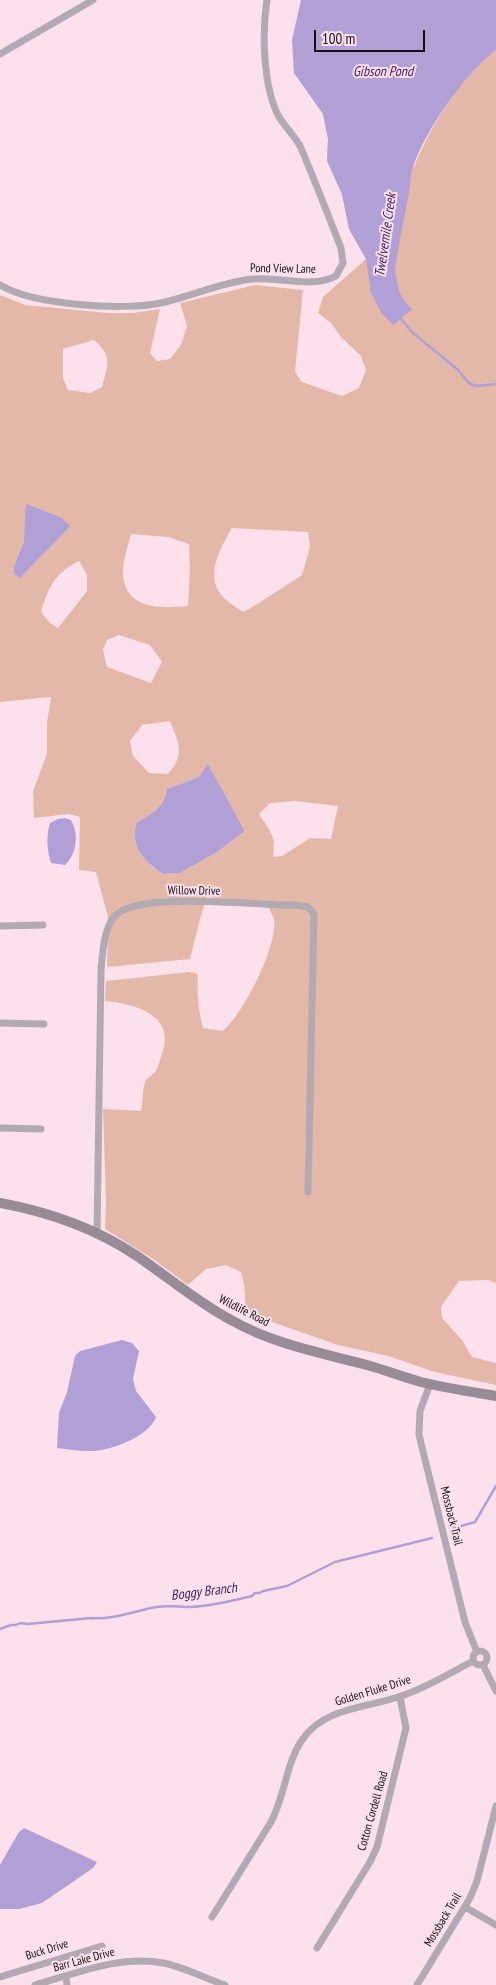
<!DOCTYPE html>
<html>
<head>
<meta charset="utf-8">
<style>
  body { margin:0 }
  #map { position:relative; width:496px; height:1985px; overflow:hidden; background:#fce0ec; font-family:"PT Sans Narrow",sans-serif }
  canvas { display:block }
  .scale { position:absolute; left:314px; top:30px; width:111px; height:22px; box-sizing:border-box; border:2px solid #160d11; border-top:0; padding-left:6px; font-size:15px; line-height:18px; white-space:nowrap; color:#160d11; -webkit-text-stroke:4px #fce0ec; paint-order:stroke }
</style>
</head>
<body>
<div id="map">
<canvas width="496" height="1985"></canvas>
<div class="scale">100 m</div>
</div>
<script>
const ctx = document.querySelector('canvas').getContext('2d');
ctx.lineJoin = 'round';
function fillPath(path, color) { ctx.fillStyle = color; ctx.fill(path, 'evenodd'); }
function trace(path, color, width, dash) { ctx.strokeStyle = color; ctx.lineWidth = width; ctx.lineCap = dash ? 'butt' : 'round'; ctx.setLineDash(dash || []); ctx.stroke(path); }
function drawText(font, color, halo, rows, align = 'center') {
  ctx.font = font + ' "PT Sans Narrow",sans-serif'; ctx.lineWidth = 4; ctx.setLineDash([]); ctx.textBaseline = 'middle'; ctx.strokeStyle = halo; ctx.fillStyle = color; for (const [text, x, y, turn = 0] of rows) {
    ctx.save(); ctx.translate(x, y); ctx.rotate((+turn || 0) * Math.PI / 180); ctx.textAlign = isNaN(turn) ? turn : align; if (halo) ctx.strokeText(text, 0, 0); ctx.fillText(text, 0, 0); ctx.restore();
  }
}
fillPath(new Path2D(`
  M496 50V1283L488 1280 459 1281 441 1307 442 1318 462 1340 472 1357 496 1363V1385L435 1372 388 1356 338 1345 246 1313 244 1284 241 1272 226 1265 206 1269 188 1285 153 1259 105 1229 106 1203 103 1109 141 1111C143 1102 142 1088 146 1080 148 1077 153 1075 155 1072 158 1068 159 1062 161 1057 178 1016 137 1004 105 1001L106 981 189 972 198 974C197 993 198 1009 203 1028L223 1031C243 1014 278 946 274 919 273 916 270 911 269 908L235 900 207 897 200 919 190 959 107 967 108 917 96 872 79 870 80 817 69 814 34 818 33 791 47 754V723L51 697 0 702V295L25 305 108 313H133L160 309 150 353 157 361 170 359 181 345 187 326 180 303 255 285 303 290 295 372 302 382 342 396 359 388 366 370 361 356 341 337 331 323 318 313 323 297 366 259 349 229 342 194 327 161 328 139 323 114 414 167C431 125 460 77 496 50ZM94 340C113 356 108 365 102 387L90 393 68 390 63 378V349ZM25 508 70 526 68 529 20 578 14 566 24 541ZM232 528 308 532 310 547 302 575 256 605 243 612C236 607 226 601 221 595 205 573 221 547 232 528ZM131 534 168 537 189 544 190 568 188 606C160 609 123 609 123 572 123 560 128 546 131 534ZM79 561 87 575V591L58 628 50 623 41 612C48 588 55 573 79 561ZM119 635 150 645 162 662 151 683 107 667 103 650 107 640ZM170 721C179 743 185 755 168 774L149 773 133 756 130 741 142 725ZM208 764 242 833 217 852 180 873 163 874C143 860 131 849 136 823 153 814 164 808 167 789L199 777ZM295 801 338 806 331 839 310 838 282 856 273 857 274 840 269 829 259 814 270 803Z`), '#e4b8a8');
fillPath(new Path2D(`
  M301 0H496V50C464 74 424 132 412 170 410 178 410 186 409 193 404 218 399 243 395 268 397 286 399 297 412 309L393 325 381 312 371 293 366 259 349 229 342 194 327 161 328 139 323 114 294 73 292 40Z
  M27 504 62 518 70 526 68 529 20 578 14 574V566L24 541 25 508Z
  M208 764 244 830 242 833 217 852 180 873 163 874C143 860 131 849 136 823 152 814 164 808 167 789L199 777Z
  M65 818 71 820C79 834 77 854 65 865L51 863C47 851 46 835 50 823L58 819Z
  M122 1340 132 1343 139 1351 133 1379 136 1391 156 1417C149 1437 108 1452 89 1451 78 1451 68 1449 57 1448L59 1413 67 1392 75 1356 80 1351Z
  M24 1828 97 1862 93 1868 42 1903 19 1909H0V1865L19 1832Z`), '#b1a0d6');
trace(new Path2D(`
  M400 318 413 333 457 369 469 383 476 386 496 384
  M454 1528 475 1522 496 1486
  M0 1629 11 1625H16L20 1623 28 1624 91 1618C112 1620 135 1611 156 1607 167 1605 179 1607 190 1607 211 1606 232 1601 252 1596L255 1593H260L263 1591 287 1586 335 1562 432 1538`), '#b1a0d6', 2.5);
trace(new Path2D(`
  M0 54 93 0
  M0 285C32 305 124 311 161 303 192 296 222 282 253 279 280 276 311 289 336 276L343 263 341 248C328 215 315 181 301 148 295 135 283 126 277 113 263 83 262 32 267 0
  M0 926 43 925
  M0 1023 44 1024
  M0 1128 41 1129
  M97 1234 101 969C103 952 103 931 114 917 136 890 257 906 294 905L308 907 314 914 308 1192
  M430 1384 420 1411 419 1435 465 1622 477 1652
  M473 1658a7 7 0 1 1 14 0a7 7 0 1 1-14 0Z
  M483 1665 496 1691
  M465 1907 496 1925
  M212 1917 271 1822C285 1796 286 1763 302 1740 324 1707 367 1708 401 1696 426 1688 450 1673 473 1661
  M317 1948 370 1862 377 1847 406 1728 400 1697
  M66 1976 67 1985
  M0 1977 102 1946
  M35 1985C77 1973 120 1955 163 1963 181 1966 207 1979 225 1985
  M417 1985 470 1898 477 1881 496 1806`), '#b2aab2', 7);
trace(new Path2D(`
  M0 1203C49 1212 95 1228 137 1256 168 1277 197 1302 231 1320 273 1344 321 1353 367 1365 385 1370 403 1377 421 1382 445 1388 472 1392 496 1396`), '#978b98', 10);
drawText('12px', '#160d11', '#fce0ec', [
  ["Pond View Lane",283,269,1],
  ["Willow Drive",194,891,1],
  ["Wildlife Road",244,1311,27],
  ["Mossback Trail",451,1516,76],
  ["Golden Fluke Drive",373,1691,-17],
  ["Cotton Cordell Road",373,1811,-74],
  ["Mossback Trail",443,1920,-59],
  ["Buck Drive",47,1950,-17],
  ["Barr Lake Drive",84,1960,-15]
]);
drawText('italic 14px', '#3c2162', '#fce0ec', [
  ["Gibson Pond",383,72],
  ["Twelvemile Creek",386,235,-82],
  ["Boggy Branch",204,1592,-7]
]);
</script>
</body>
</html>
